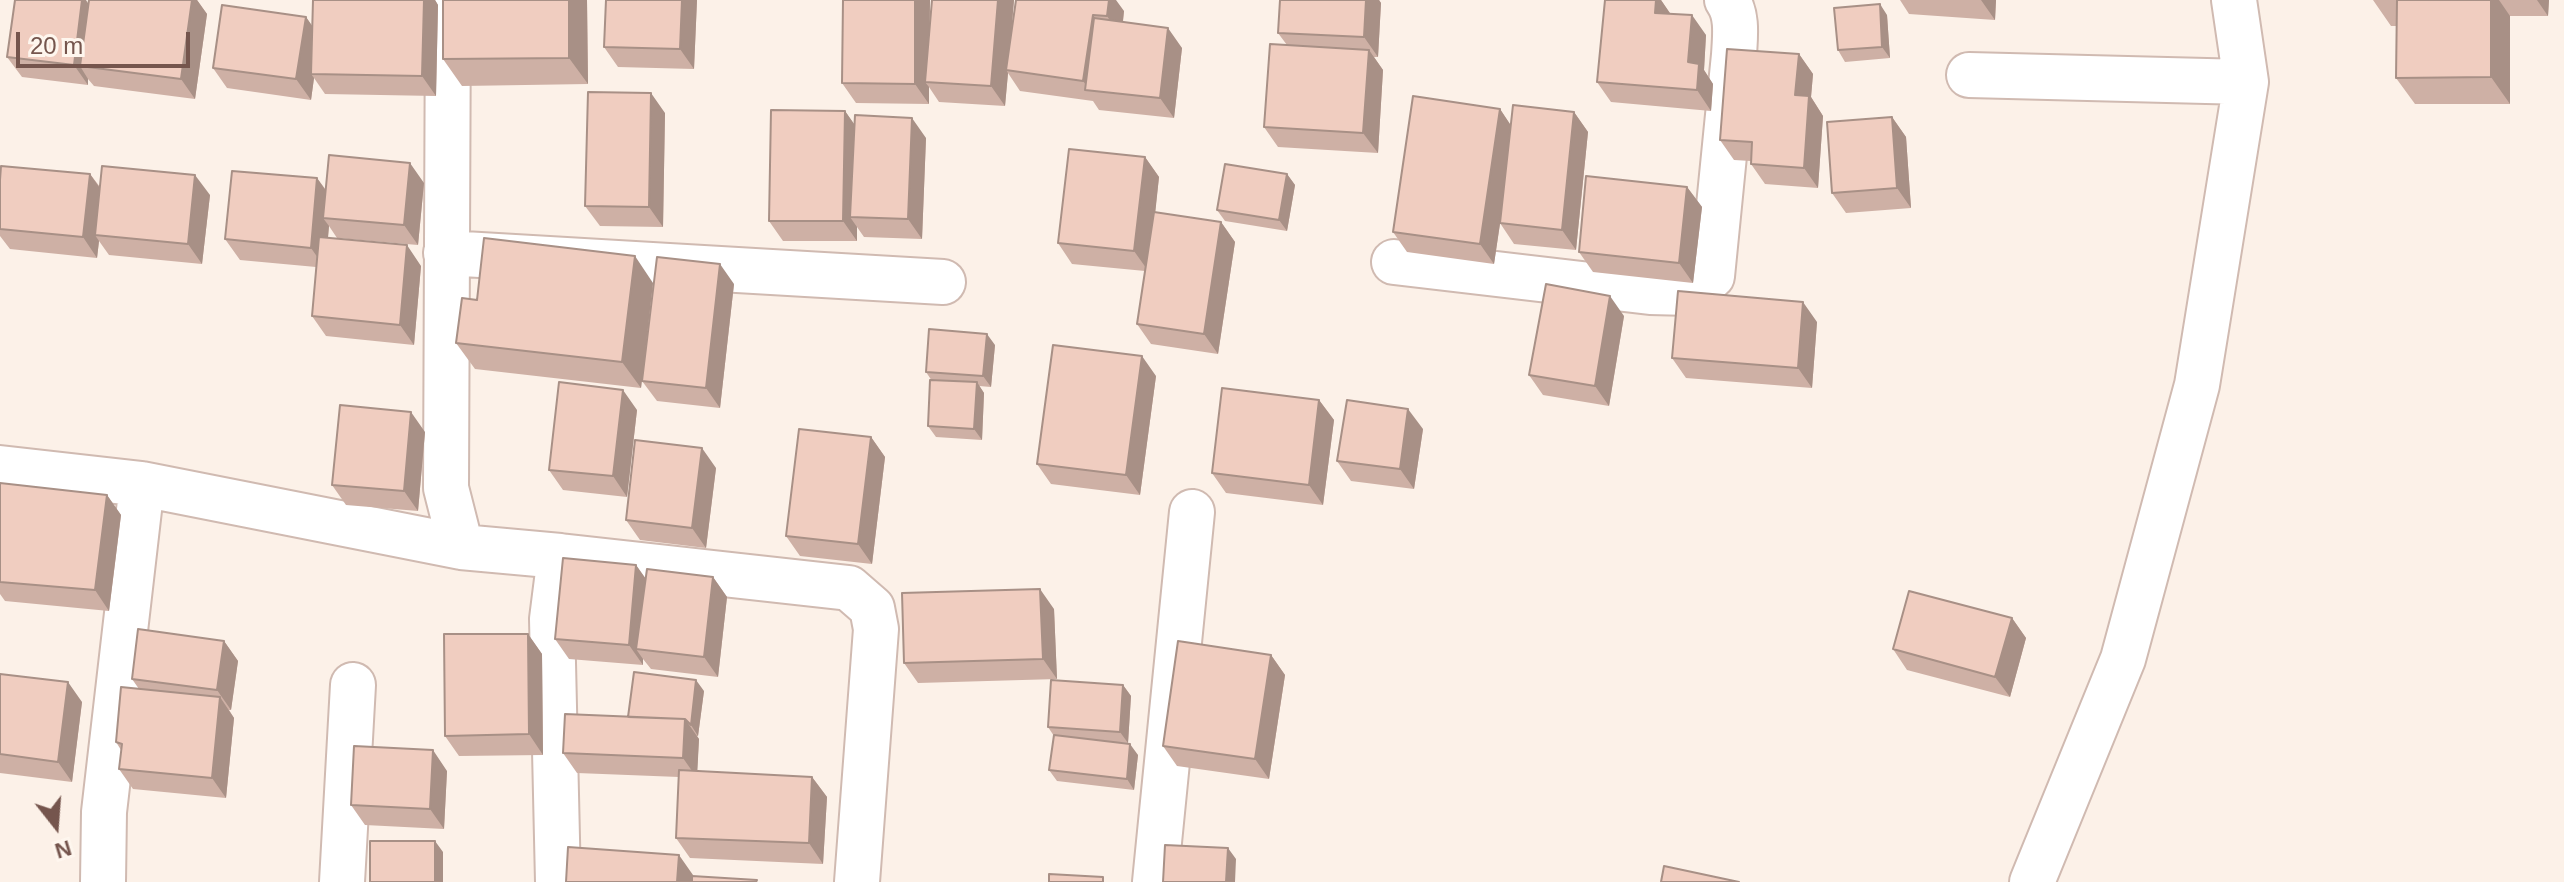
<!DOCTYPE html>
<html>
<head>
<meta charset="utf-8">
<style>
  body { margin:0 }
  #map { position:relative; width:2564px; height:882px; overflow:hidden; background:#fcf1e8; font-family:Helvetica,sans-serif }
  canvas { display:block }
  .north { position:absolute; left:16px; top:786px; width:80px; height:80px; -webkit-text-stroke:6px #fef6ee; paint-order:stroke; rotate:163deg; font-size:22px; font-weight:700; line-height:32px; text-align:center; color:#75554d }
  .north::after { content:''; display:block; margin:auto; width:28px; height:36px; background:#75554d; clip-path:polygon(50% 0,100% 100%,50% 72%,0 100%) }
  .scale { position:absolute; left:16px; top:32px; width:174px; height:36px; box-sizing:border-box; border:4px solid #75554d; border-top:0; padding-left:10px; font-size:24px; line-height:28px; white-space:nowrap; color:#75554d; -webkit-text-stroke:6px #fef6ee; paint-order:stroke }
</style>
</head>
<body>
<div id="map">
<canvas width="2564" height="882"></canvas>
<div class="north">N</div>
<div class="scale">20 m</div>
</div>
<script>
const ctx = document.querySelector('canvas').getContext('2d');
ctx.lineJoin = 'round';
function trace(path, color, width, dash) { ctx.strokeStyle = color; ctx.lineWidth = width; ctx.lineCap = dash ? 'butt' : 'round'; ctx.setLineDash(dash || []); ctx.stroke(path); }
function fillPath(path, color) { ctx.fillStyle = color; ctx.fill(path, 'evenodd'); }
const street = new Path2D(`
  M448 0 446 488 461 547 560 556 552 619 558 882
  M1969 75 2246 82
  M446 253 943 282
  M1394 262 1650 292 1690 293 1712 276 1734 55C1735 37 1738 15 1727 0
  M0 468 142 484 461 547
  M560 556 849 588 872 608 876 629 857 882
  M103 882 104 812 142 484
  M342 882 353 685
  M1155 882 1192 512
  M2032 882 2123 659 2197 385 2246 82 2234 0`);
trace(street, '#d0bab1', 48);
trace(street, '#fff', 44);
fillPath(new Path2D(`
  M89 0H197L207 14 195 99 94 86 88 79V85L22 77 7 57 88 4Z
  M313 0H435L438 5 436 96 325 94 314 78 311 100 227 88 213 68 306 17 312 26Z
  M587 0 588 84 462 86 443 59Z
  M606 0H697L694 69 618 67 604 47Z
  M930 0 929 29 932 0H1014L1011 33 1016 0 1124 11 1123 22 1182 48 1174 118 1099 110 1093 101 1020 91 1008 73 1005 106 939 102 929 87V104L856 103 842 83Z
  M1280 0H1379L1381 3 1378 57H1374L1383 70 1378 153 1278 147 1264 127 1287 45 1278 33Z
  M1605 0H1661L1670 14 1706 35 1704 70 1713 84 1711 111 1611 102 1597 82Z
  M1900 0H1996L1995 20 1909 14Z
  M2373 0H2549L2548 16H2510V104H2415L2396 78 2397 26H2391Z
  M1887 15 1890 58 1845 62 1838 50Z
  M1799 54 1813 74 1811 97 1823 116 1818 188 1765 184 1751 164V161L1734 160 1720 140Z
  M1500 109 1511 126 1574 112 1588 132 1576 250 1514 244 1500 223 1494 264 1407 252 1393 232Z
  M845 111 854 124 926 138 922 239 864 237 857 227V241H783L769 221Z
  M665 113 663 227 600 226 585 206Z
  M1892 117 1906 137 1911 208 1846 213 1832 193Z
  M1145 157 1159 177 1155 212 1221 222 1235 242 1218 354 1151 344 1137 324 1145 271 1072 264 1058 243Z
  M90 174 100 187 210 195 202 264 109 255 99 241 97 258 10 249 0 236V177Z
  M1287 174 1295 185 1287 231 1225 221 1217 210Z
  M317 178 326 190 424 183 418 245 337 238 329 226 328 238 421 266 414 345 326 336 312 316 316 267 240 260 225 239Z
  M1687 187 1702 207 1693 283 1593 272 1579 252Z
  M653 283 641 388 475 369 456 343 477 300Z
  M734 284 720 408 657 401 642 381Z
  M1624 316 1609 406 1543 395 1529 375Z
  M1817 322 1812 388 1686 378 1672 358Z
  M995 345 991 387 979 386 984 393 982 440 936 437 928 426 932 381 926 372Z
  M1156 376 1140 495 1051 484 1037 464Z
  M1319 400 1334 420 1323 505 1226 493 1212 473Z
  M637 410 627 497 563 490 549 470Z
  M1423 429 1414 489 1351 481 1337 461Z
  M425 432 418 511 346 505 332 485Z
  M871 437 885 457 872 564 800 556 786 536Z
  M716 468 706 548 640 540 626 520Z
  M0 483 107 495 121 515 109 611 5 601 0 594Z
  M636 565 646 579 713 577 727 597 718 677 651 669 643 659V665L569 659 555 639Z
  M1054 609 1057 679 918 683 904 663Z
  M2012 618 2026 638 2010 697 1907 670 1893 649Z
  M528 634 542 654 543 755 459 756 445 736Z
  M224 641 238 661 231 710H229L234 718 226 798 133 789 119 769 121 750 116 742 139 689 132 679Z
  M1271 655 1285 675 1269 779 1177 766 1163 746Z
  M0 674 82 702 72 782 0 773Z
  M1123 685 1131 696 1128 743 1111 742 1138 755 1134 790 1057 781 1049 770 1054 736 1048 727Z
  M704 691 698 736H697L699 739 697 771 812 777 827 797 823 864 690 858 676 838 679 777 577 773 563 753 628 717Z
  M447 771 444 829 365 825 351 805Z`), '#ceb0a5');
fillPath(new Path2D(`
  M82 0H86L96 16 80 66 88 79V85L74 65Z
  M192 0H197L207 14 195 99 181 79Z
  M424 0H435L438 5 436 96 422 76Z
  M569 0H587L588 84 569 58Z
  M682 0H697L694 69 680 49Z
  M915 0H930L929 82H925L929 87V104L915 84Z
  M998 0H1014L1008 71 1006 70 1008 73 1005 106 991 86Z
  M1109 0H1116L1124 11 1121 37 1107 16Z
  M1366 0H1379L1381 3 1378 57 1364 37Z
  M1656 0H1661L1670 13 1669 33 1655 13Z
  M1981 0H1996L1995 20Z
  M2491 0H2499L2510 16V104L2491 77Z
  M2537 0H2549L2548 16Z
  M1880 4 1887 15 1890 58 1882 47Z
  M1093 15 1107 35 1090 90 1083 81Z
  M1692 15 1706 35 1704 70 1713 84 1711 111 1697 90 1688 62Z
  M306 17 320 37 311 74 314 78 311 100 296 79Z
  M1168 28 1182 48 1174 118 1160 98Z
  M1369 50 1383 70 1378 153 1363 133Z
  M1799 54 1813 74 1811 97 1823 116 1818 188 1804 168 1795 95Z
  M651 93 665 113 663 227 649 207Z
  M1500 109 1514 130 1494 264 1480 244Z
  M845 111 859 131 850 217 857 227V241L843 221Z
  M1574 112 1588 132 1576 250 1562 230Z
  M1892 117 1906 137 1911 208 1897 188Z
  M912 118 926 138 922 239 908 219Z
  M1145 157 1159 177 1149 272 1134 251Z
  M410 163 424 183 418 245 404 225Z
  M90 174 104 194 95 235 99 241 97 258 83 237Z
  M1287 174 1295 185 1287 231 1279 220Z
  M195 175 210 195 202 264 188 244Z
  M317 178 331 198 323 218 329 226 325 268 311 248Z
  M1687 187 1702 207 1693 283 1679 263Z
  M1221 222 1235 242 1218 354 1204 334Z
  M407 245 421 266 414 345 400 325Z
  M635 256 653 283 641 388 622 362Z
  M720 264 734 284 720 408 706 388Z
  M1610 296 1624 316 1609 406 1595 386Z
  M1803 302 1817 322 1812 388 1798 368Z
  M987 334 995 345 991 387 983 376Z
  M1142 356 1156 376 1140 495 1126 475Z
  M977 382 984 393 982 440 974 429Z
  M623 390 637 410 627 497 613 476Z
  M1319 400 1334 420 1323 505 1309 485Z
  M1408 409 1423 429 1414 489 1400 469Z
  M411 412 425 432 418 511 404 491Z
  M871 437 885 457 872 564 858 544Z
  M702 448 716 468 706 548 692 528Z
  M107 495 121 515 109 611 95 590Z
  M636 565 650 585 636 649 643 659V665L629 645Z
  M713 577 727 597 718 677 704 657Z
  M1040 589 1054 609 1057 679 1043 659Z
  M2012 618 2026 638 2010 697 1995 677Z
  M528 634 542 654 543 755 529 734Z
  M224 641 238 661 231 710 217 690Z
  M1271 655 1285 675 1269 779 1255 759Z
  M696 680 704 691 698 736 691 725Z
  M68 682 82 702 72 782 58 762Z
  M1123 685 1131 696 1128 743 1120 732Z
  M220 697 234 718 226 798 212 778Z
  M685 719 699 739 697 778 683 758Z
  M1130 744 1138 755 1134 790 1127 779Z
  M433 750 447 771 444 829 430 809Z
  M812 777 827 797 823 864 809 843Z
  M435 841 443 852V882H435Z
  M1228 848 1236 859 1235 882H1226Z
  M679 855 693 875 692 882H677Z`), '#a89086');
const building = new Path2D(`
  M15 0H82L74 65 7 57Z
  M89 0H192L181 79 80 66Z
  M313 0H424L422 76 311 74Z
  M443 0H569V58L443 59Z
  M606 0H682L680 49 604 47Z
  M843 0H915V84L842 83Z
  M932 0H998L991 86 925 82Z
  M1016 0H1109L1107 16 1093 15 1083 81 1006 70Z
  M1280 0H1366L1364 37 1278 33Z
  M1605 0H1656L1655 13 1692 15 1688 62 1699 64 1697 90 1597 82Z
  M2397 0H2491V77L2396 78Z
  M1880 4 1882 47 1838 50 1834 8Z
  M222 5 306 17 296 79 213 68Z
  M1094 18 1168 28 1160 98 1085 90Z
  M1270 44 1369 50 1363 133 1264 127Z
  M1727 49 1799 54 1795 95 1809 96 1804 168 1751 164 1752 142 1720 140Z
  M588 92 651 93 649 207 585 206Z
  M1413 96 1500 109 1480 244 1393 232Z
  M1513 105 1574 112 1562 230 1500 223Z
  M771 110 845 111 843 221H769Z
  M855 115 912 118 908 219 850 217Z
  M1892 117 1897 188 1832 193 1827 122Z
  M1069 149 1145 157 1134 251 1058 243Z
  M329 155 410 163 404 225 323 218Z
  M1225 164 1287 174 1279 220 1217 210Z
  M1 166 90 174 83 237 0 229V180Z
  M102 166 195 175 188 244 95 235Z
  M232 171 317 178 311 248 225 239Z
  M1586 176 1687 187 1679 263 1579 252Z
  M1154 212 1221 222 1204 334 1137 324Z
  M319 237 407 245 400 325 312 316Z
  M484 238 635 256 622 362 456 343 462 298 477 300Z
  M657 257 720 264 706 388 642 381Z
  M1546 284 1610 296 1595 386 1529 375Z
  M1678 291 1803 302 1798 368 1672 358Z
  M929 329 987 334 983 376 926 372Z
  M1053 345 1142 356 1126 475 1037 464Z
  M930 380 977 382 974 429 928 426Z
  M559 382 623 390 613 476 549 470Z
  M1222 388 1319 400 1309 485 1212 473Z
  M1347 400 1408 409 1400 469 1337 461Z
  M340 405 411 412 404 491 332 485Z
  M799 429 871 437 858 544 786 536Z
  M635 440 702 448 692 528 626 520Z
  M0 483 107 495 95 590 0 582Z
  M563 558 636 565 629 645 555 639Z
  M647 569 713 577 704 657 636 649Z
  M1040 589 1043 659 904 663 902 593Z
  M1909 591 2012 618 1995 677 1893 649Z
  M138 629 224 641 217 690 132 679Z
  M444 634H528L529 734 445 736Z
  M1178 641 1271 655 1255 759 1163 746Z
  M634 672 696 680 691 725 685 719 628 717Z
  M0 674 68 682 58 762 0 754Z
  M1051 680 1123 685 1120 732 1048 727Z
  M121 687 220 697 212 778 119 769 122 744 116 742Z
  M565 714 685 719 683 758 563 753Z
  M1054 735 1130 744 1127 779 1049 770Z
  M354 746 433 750 430 809 351 805Z
  M679 770 812 777 809 843 676 838Z
  M370 841H435V882H370Z
  M1165 845 1228 848 1226 882H1163Z
  M568 847 679 855 677 882H566Z
  M1664 866 1739 882H1661Z
  M1049 874 1103 877V882H1049Z
  M692 876 757 880 756 882H692Z`);
fillPath(building, '#f0cdc0');
trace(building, '#a89086', 2);
</script>
</body>
</html>
